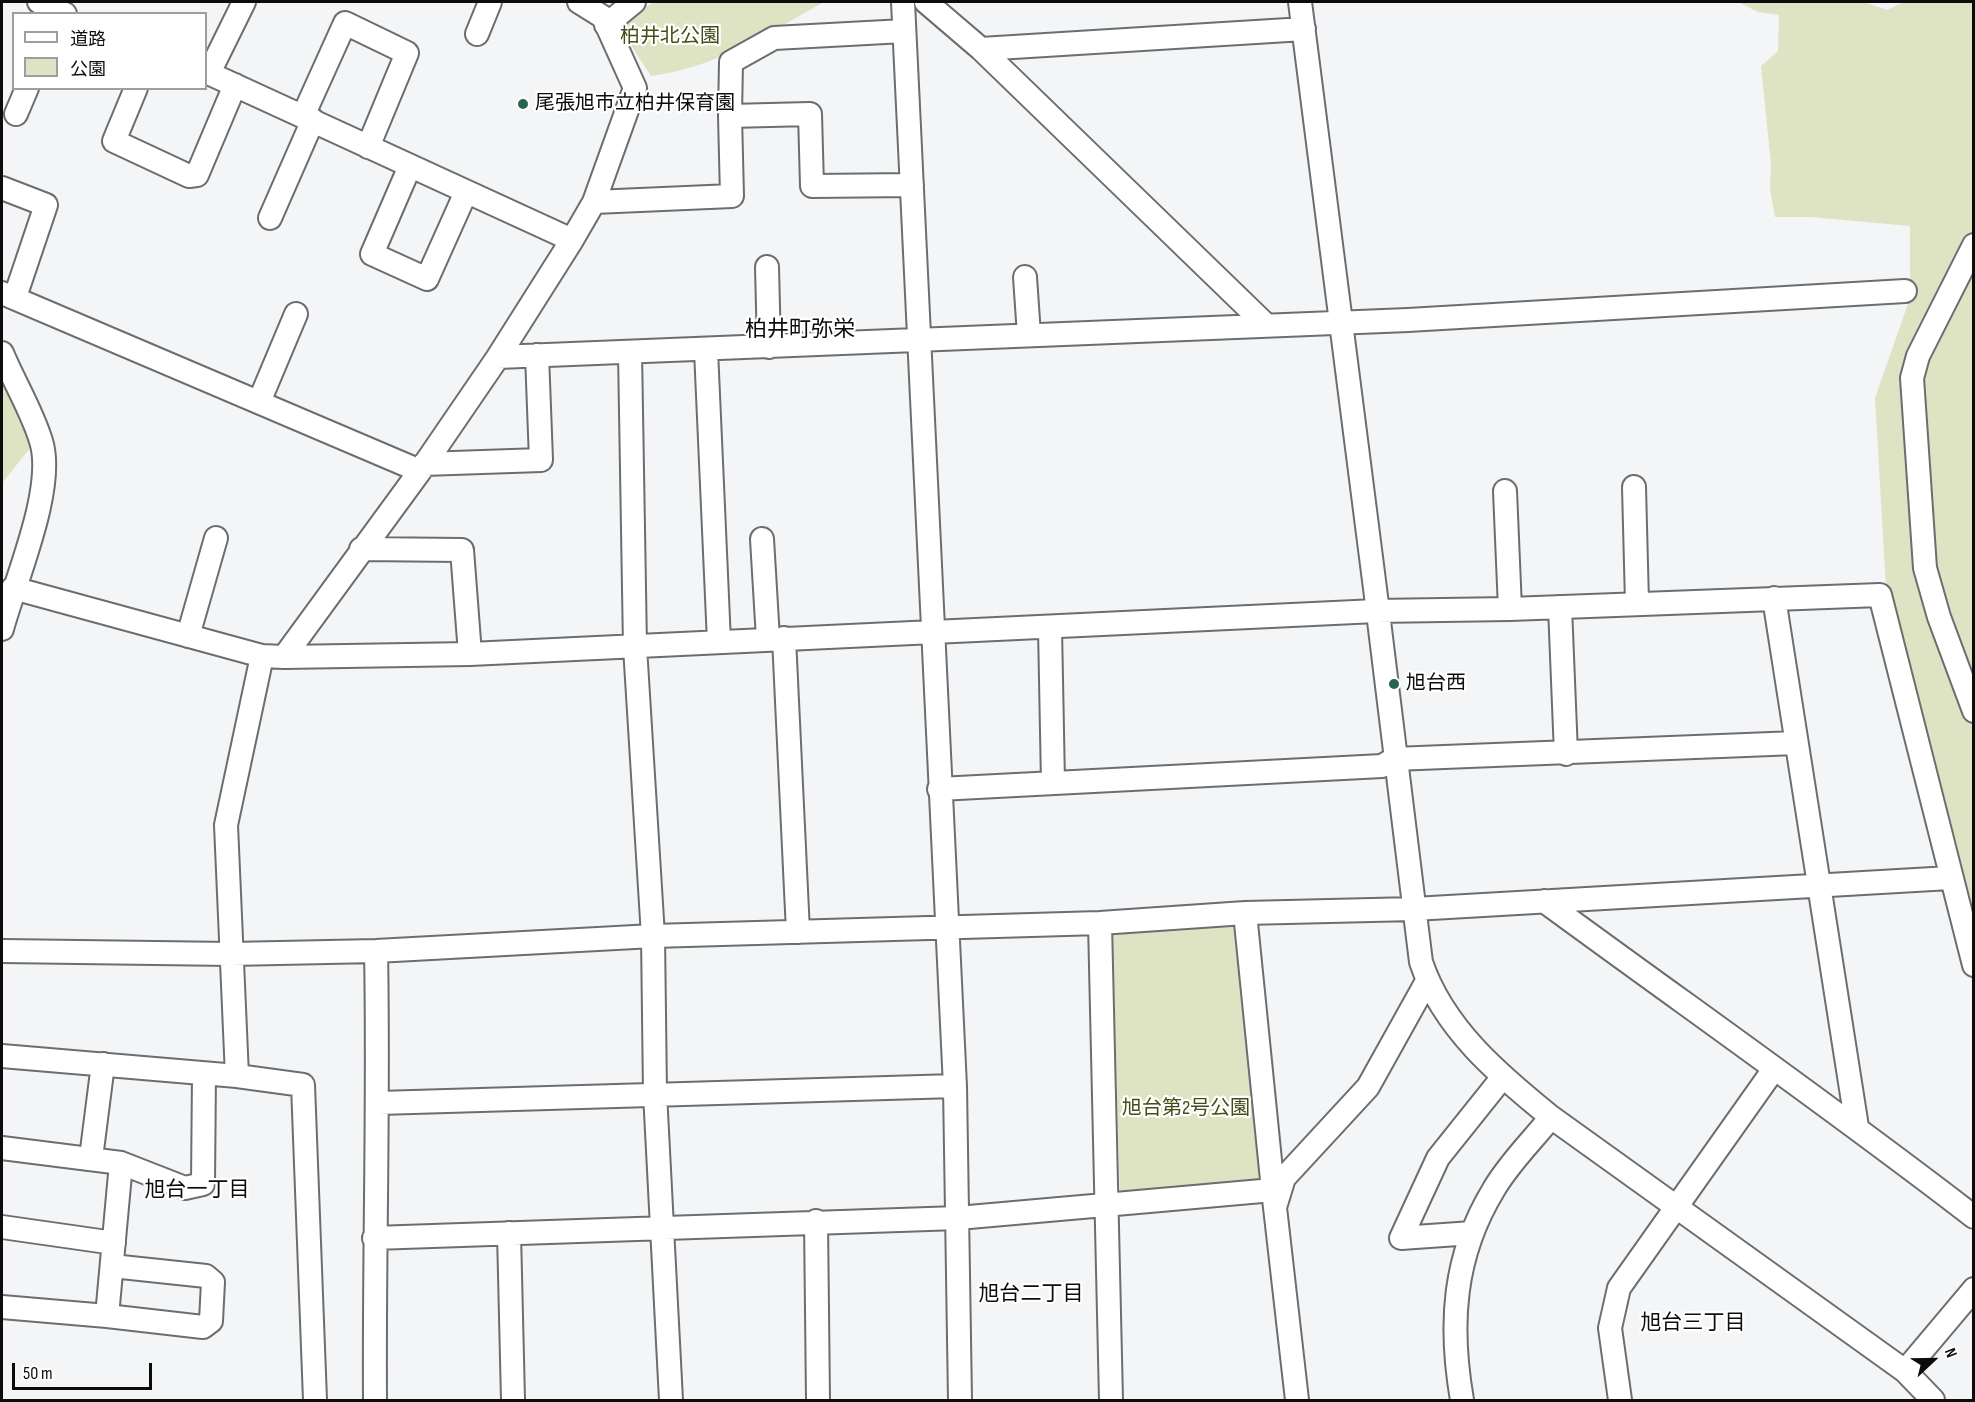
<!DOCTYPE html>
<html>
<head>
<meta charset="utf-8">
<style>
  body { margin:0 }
  #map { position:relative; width:1975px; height:1402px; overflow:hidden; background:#f4f5f7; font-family:"Sofia Sans Condensed","Noto Sans JP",sans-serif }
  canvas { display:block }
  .frame { position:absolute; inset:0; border:3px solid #0c0c0d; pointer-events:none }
  .legend { position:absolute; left:12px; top:12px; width:195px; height:78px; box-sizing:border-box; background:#fff; border:2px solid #9e9e9e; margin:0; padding:8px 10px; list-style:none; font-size:18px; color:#0c0c0d }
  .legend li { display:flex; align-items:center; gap:12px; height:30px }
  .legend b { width:30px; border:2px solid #9e9e9e }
  .north { position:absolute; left:1903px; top:1330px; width:60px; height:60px; -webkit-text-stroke:4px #fff; paint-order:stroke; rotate:68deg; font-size:16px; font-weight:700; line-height:24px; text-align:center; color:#0c0c0d }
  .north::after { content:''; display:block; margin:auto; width:21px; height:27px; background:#0c0c0d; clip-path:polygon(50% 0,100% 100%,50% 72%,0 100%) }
  .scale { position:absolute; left:12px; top:1363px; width:140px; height:27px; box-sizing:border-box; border:3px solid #0c0c0d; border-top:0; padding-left:8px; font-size:18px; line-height:21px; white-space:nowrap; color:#0c0c0d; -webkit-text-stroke:4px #fff; paint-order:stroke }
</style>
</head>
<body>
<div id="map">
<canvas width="1975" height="1402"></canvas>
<div class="frame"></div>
<ul class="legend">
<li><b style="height:8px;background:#fff"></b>道路</li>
<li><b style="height:16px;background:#dee3c4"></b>公園</li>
</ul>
<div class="north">N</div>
<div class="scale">50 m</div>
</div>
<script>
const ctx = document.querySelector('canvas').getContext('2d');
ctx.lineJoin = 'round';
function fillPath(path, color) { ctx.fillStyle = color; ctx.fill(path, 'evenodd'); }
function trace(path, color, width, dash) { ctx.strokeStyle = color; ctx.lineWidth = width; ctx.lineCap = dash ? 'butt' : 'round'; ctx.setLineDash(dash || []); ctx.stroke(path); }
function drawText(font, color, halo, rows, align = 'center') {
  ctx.font = font + ' "Sofia Sans Condensed","Noto Sans JP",sans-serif'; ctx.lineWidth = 4.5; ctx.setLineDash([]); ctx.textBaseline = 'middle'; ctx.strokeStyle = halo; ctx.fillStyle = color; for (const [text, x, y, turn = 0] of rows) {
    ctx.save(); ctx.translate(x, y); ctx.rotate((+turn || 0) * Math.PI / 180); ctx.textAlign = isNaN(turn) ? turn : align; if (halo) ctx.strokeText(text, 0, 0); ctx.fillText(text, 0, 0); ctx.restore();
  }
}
fillPath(new Path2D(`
  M654 2H824C766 34 718 67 651 76L617 24Z
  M1738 2H1864L1887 10 1904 2H1973V930L1886 589 1875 398 1910 298V226L1810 217H1775L1770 189 1771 165 1761 66 1778 51 1779 15 1758 12Z
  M2 379 31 447 2 483Z
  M1235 922 1261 1179 1120 1196 1112 930Z`), '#dee3c4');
const minor = new Path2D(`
  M39 2 65 14
  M903 2 955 1086 960 1400
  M926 2 981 49 1266 325
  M1300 2C1342 321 1382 642 1421 962 1443 1028 1499 1075 1551 1117L1905 1371 1933 1400
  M606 25 634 2
  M904 31 774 38 731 62 730 116 810 114 812 186 912 185
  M477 34 490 2
  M981 49 1304 29
  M206 72 572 240
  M209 73 244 2
  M136 88 114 141 189 176 197 175 235 85
  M16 114 27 88
  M303 116 345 23 407 53 368 147
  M410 166 372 254 427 279 466 192
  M2 188 46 205 15 297
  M594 202 732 196 730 116
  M270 218 313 120
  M1974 245 1918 356 1912 378 1925 568 1939 617 1974 711
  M767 267 769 347
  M1025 277 1029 335
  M2 293 420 471
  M706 350 719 642
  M630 352 635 647 653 936 655 1093 671 1400
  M2 353C14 382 32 411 41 441 56 488 15 581 2 629
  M498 357 1408 320 1905 291
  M259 402 296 314
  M424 464 541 460 537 355
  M1634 487 1637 603
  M1505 491 1510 609
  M762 539 768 639
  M361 549 462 550 470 654
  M13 588 262 656 284 657 470 654 1376 611 1510 609 1880 595 1974 965
  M1774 598 1857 1127
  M1560 607 1566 754
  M1050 628 1053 783
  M188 636 216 538
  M784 638 798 932
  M284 657 420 471 498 357 572 240 594 202 635 88 603 17 579 2
  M939 789 1382 766 1394 759 1796 743
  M1544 901C1687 1006 1833 1108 1974 1217
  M1245 913 1273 1190 1297 1400
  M1100 923 1111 1400
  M2 951 231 954 376 951 653 936 1100 923 1245 913 1414 909 1950 878
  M2 1056 237 1076 303 1085 315 1400
  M237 1076 226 825 262 656
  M379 1103 955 1086
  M2 1148 121 1163 185 1188 203 1184 204 1074
  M91 1158 103 1064
  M1276 1204 1284 1178 1368 1087 1427 981
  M816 1221 818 1400
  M2 1227 114 1243
  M509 1233 513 1400
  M1472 1233 1401 1238 1438 1158 1502 1078
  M374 1238 958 1218 1273 1190
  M2 1307 107 1316 121 1163
  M107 1316 203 1327 211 1321 213 1282 206 1276 112 1266
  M1905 1371 1974 1289
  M375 1400C374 1250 379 1101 376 951
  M1462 1400C1449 1325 1453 1256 1494 1189 1509 1163 1533 1140 1551 1117
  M1620 1400 1610 1328 1619 1288 1774 1069`);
trace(minor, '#6c6d6e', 26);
trace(minor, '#fff', 22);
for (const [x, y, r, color] of [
  [523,104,6,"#28644f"],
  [1394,684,6,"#28644f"]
]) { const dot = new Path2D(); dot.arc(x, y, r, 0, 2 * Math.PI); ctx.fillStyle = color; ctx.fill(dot); trace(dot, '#fff', 2); }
drawText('20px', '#474c18', '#fff', [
  ["柏井北公園",670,37],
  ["旭台第2号公園",1186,1109]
]);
drawText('20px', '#0c0c0d', '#fff', [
  ["尾張旭市立柏井保育園",535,104],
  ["旭台西",1406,684]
], 'left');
drawText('21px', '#0c0c0d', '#fff', [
  ["旭台一丁目",197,1191],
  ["旭台二丁目",1031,1295],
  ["旭台三丁目",1693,1324]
]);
drawText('22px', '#0c0c0d', '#fff', [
  ["柏井町弥栄",800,330]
]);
</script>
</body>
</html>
